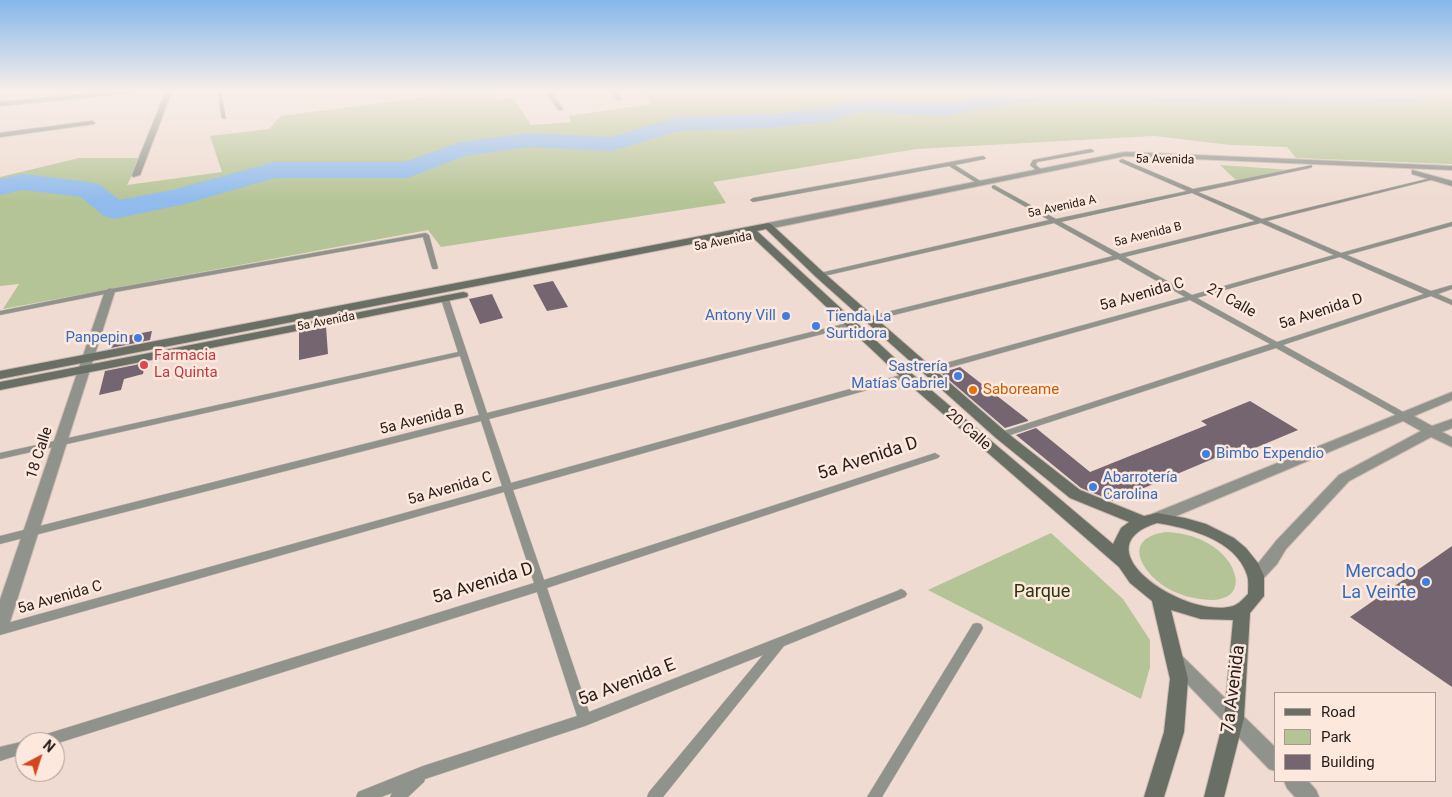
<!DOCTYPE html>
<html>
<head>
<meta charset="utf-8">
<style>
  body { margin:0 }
  #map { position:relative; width:1452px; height:797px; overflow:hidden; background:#efdbd1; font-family:Roboto,sans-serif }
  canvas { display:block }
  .legend { position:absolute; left:1274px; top:692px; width:162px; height:90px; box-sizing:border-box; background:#fde8de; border:1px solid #a89891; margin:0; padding:6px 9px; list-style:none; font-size:15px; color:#28201d }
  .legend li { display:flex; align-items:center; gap:10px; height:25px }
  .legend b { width:25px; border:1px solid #a89891 }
  .north { position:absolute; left:15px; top:732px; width:50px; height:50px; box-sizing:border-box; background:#fde8de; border:1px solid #a89891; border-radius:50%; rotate:40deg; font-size:14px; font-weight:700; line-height:20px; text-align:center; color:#28201d }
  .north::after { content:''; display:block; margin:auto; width:18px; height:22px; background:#d0481f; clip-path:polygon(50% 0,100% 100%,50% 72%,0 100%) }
</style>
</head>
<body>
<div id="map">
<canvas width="1452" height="797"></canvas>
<ul class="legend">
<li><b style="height:6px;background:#696f64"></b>Road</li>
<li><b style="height:14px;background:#b5c496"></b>Park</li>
<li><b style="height:14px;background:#756570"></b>Building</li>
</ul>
<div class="north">N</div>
</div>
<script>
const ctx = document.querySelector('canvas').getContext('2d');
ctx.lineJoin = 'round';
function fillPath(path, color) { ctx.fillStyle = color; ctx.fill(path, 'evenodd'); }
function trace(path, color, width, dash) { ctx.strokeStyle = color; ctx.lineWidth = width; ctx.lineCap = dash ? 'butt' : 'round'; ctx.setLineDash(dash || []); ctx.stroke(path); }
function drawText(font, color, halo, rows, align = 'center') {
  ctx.font = font + ' Roboto,sans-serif'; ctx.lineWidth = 5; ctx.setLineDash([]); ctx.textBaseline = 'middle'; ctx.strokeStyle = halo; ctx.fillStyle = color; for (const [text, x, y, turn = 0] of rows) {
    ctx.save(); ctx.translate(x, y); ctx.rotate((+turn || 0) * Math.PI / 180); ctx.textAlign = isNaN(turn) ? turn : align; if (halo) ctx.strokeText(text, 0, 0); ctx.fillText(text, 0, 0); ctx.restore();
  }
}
fillPath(new Path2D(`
  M470 91H490L496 99 513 98 531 125 571 122 569 116 652 104 643 91H1452V164L1296 158 1287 147 1231 145 1154 136 917 149 713 182 726 203 441 247 428 230 3 309 19 284 0 286V177L79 158H141L127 185 222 172 210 136 269 129 281 116Z
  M1220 165 1292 170 1239 183Z
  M1166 532C1185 533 1204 538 1219 551 1239 568 1247 600 1210 600 1195 599 1180 596 1167 588 1140 571 1122 538 1166 532Z
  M1051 533 1123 599 1150 640V667L1141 699 928 590Z`), '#b5c496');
fillPath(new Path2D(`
  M1014 91H1451L1448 95 1415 102 1261 104 1088 100 1021 102 944 116 857 112 832 121 771 128 679 131 612 151 529 147 465 156 407 178H275L185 204 114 219 104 216 81 197 23 190 0 195V179L23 174 89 182 99 184 119 200 172 190 274 162H404L460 142 529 133 611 137 677 117 771 114 828 108 854 99 944 102Z`), '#90bbec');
fillPath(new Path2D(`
  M553 281 568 307 547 311 533 285Z
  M492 294 503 318 480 324 469 299Z
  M326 327 328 354 299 360V332Z
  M152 331 150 340 111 348 113 343 125 341 126 336Z
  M145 363 143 374 124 379 121 390 99 395 105 371Z
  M960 367 1028 420V421L1005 428 941 373Z
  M1250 401 1298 430 1248 451 1241 447 1113 501 1081 488 1016 435 1036 428 1090 472 1207 425 1201 421Z
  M1452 546V687L1350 617Z`), '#756570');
const lane = new Path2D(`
  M217 91H221L226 119 222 118Z
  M1091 149 1094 151 1093 152 1037 162 1036 165 1042 170V172H1038L1030 165 1033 160Z
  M983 156 986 158 985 159 955 165 982 182V184L980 185 949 166 753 202 750 200 753 198Z
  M1122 159 1193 189 1312 165V167L1310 168 1198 192 1262 219 1435 177V179L1267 221 1341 253 1452 222V226L1347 255 1431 291 1452 285V289L1438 294 1452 300V305L1431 296 1283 345 1407 414 1409 416 1407 418H1401L1276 348 1001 438 996 435 998 433 1270 344 1190 300 930 373 927 374 923 371 924 369 1185 297 1118 259 870 321 866 319 867 317 1113 256 1054 223 820 277 817 275 820 273 1049 220 992 188V186L994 185 1056 219 1187 191 1120 162 1119 161ZM1192 193 1255 221 1120 254 1061 222ZM1261 223 1334 255 1192 295 1125 257ZM1340 257 1424 294 1277 342 1197 298Z
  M426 233 429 235 438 268 437 269H433L432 268 423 237 110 293 0 315V311L110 289Z
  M442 297H448L449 299 487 413 851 322 855 324 854 326 489 419 511 483 904 374 907 373 911 376 910 378 513 490 544 580 932 454 935 453 940 456 938 458 547 588 589 712 897 591 901 589 905 591 907 594 905 597 784 646 663 797H647L649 792 763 655 585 726 425 779 424 782 408 797H390L392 793 381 797H356L358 792 423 766 577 716 537 592 55 744V742H33L35 737 40 736 534 583 504 492 0 635V625L502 486 481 421 0 544V536L479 415 460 356 0 459V453L458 352 441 299Z
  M977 623 981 624 983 628 981 632 882 797H867L973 624Z
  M25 741 29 742H25V753L0 761V747Z`);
const street = new Path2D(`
  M114 91H134L131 93 0 106V102Z
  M166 91H172L140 175 133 177 132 175Z
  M545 91H551L563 109 562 110H558Z
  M610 91H616L621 100H617Z
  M92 121 95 123 94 124 0 137V133Z
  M1125 152 1452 166V170L1125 156 768 229 764 226 768 223Z
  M1412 170 1452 181V186L1412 174Z
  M110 288 115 291 9 625 6 630 0 632V600L105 291Z
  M1452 392V400L1414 416 1432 426 1452 419V428L1442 432 1452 437V447L1431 437 1349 481 1286 549 1277 564 1262 580 1256 582 1250 580 1248 576 1276 541 1339 475 1421 431 1403 421 1162 522 1157 523 1152 522 1150 518 1152 514Z
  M1175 652 1181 655 1276 748V771L1269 769 1169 665 1166 660 1169 655Z
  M1284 781H1308L1316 790 1319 797H1295L1287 788Z`);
const secondary = new Path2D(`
  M768 223 771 224 824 273 1006 432 1080 490 1144 516 1157 513 1185 518 1206 524 1234 538 1246 548 1258 563 1264 576V596L1250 613 1244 718 1224 797H1204L1224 718 1233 620 1201 619 1171 610 1188 679 1184 732 1164 797H1144L1164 732 1170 679 1152 601 1130 583 1119 567 903 379 748 233 0 379V371ZM766 229 816 277 996 438 1070 498 1129 522 1121 528 1113 544 911 373 757 231ZM1157 523C1189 528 1236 540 1247 575 1249 581 1248 588 1248 594 1244 598 1239 604 1233 606 1187 620 1077 548 1157 523Z
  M463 292 467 293 468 295 467 297 0 390V382Z`);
trace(lane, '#cbb9b1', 1);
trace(street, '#cbb9b1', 2);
trace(secondary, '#cbb9b1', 2);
fillPath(lane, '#8f938c');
fillPath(street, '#8f938c');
fillPath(secondary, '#696f64');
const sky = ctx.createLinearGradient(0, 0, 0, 202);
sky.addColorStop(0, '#85b7ea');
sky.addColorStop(0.45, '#f8efea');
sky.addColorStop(1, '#f8efea00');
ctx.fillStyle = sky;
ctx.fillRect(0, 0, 1452, 202);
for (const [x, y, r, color] of [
  [786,316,5,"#3f7fe0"],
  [816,326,5,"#3f7fe0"],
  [138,338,5,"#3f7fe0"],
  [144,365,5,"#e0444e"],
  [958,376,5,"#3f7fe0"],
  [973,390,5,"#e8710a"],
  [1206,454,5,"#3f7fe0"],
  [1093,487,5,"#3f7fe0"],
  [1426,582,5,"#3f7fe0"]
]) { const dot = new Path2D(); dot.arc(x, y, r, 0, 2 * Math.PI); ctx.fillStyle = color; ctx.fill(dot); trace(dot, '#fde8de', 2); }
drawText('12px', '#28201d', '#fde8de', [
  ["5a Avenida",1165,160,1],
  ["5a Avenida A",1062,207,-12],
  ["5a Avenida B",1148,235,-14],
  ["5a Avenida",723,242,-11],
  ["5a Avenida",326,322,-11]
]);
drawText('15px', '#28201d', '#fde8de', [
  ["5a Avenida C",1142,295,-16],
  ["21 Calle",1231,301,29],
  ["5a Avenida D",1321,312,-18],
  ["5a Avenida B",422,420,-14],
  ["20 Calle",968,430,41],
  ["18 Calle",40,453,-72],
  ["5a Avenida C",450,489,-16],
  ["5a Avenida C",60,598,-16]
]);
drawText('15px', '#366cbe', '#fde8de', [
  ["Antony Vill",776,316],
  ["Tienda La",826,317,"left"],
  ["Surtidora",826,334,"left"],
  ["Panpepin",128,338],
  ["Sastrería",948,367],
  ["Matías Gabriel",948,384],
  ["Bimbo Expendio",1216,454,"left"],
  ["Abarrotería",1103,478,"left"],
  ["Carolina",1103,495,"left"]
], 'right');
drawText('15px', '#be3a42', '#fde8de', [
  ["Farmacia",154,356],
  ["La Quinta",154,373]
], 'left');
drawText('15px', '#c56008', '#fde8de', [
  ["Saboreame",983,390]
], 'left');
drawText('18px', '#28201d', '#fde8de', [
  ["5a Avenida D",868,459,-18],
  ["5a Avenida D",483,584,-17],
  ["5a Avenida E",627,683,-21],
  ["7a Avenida",1234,689,-83]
]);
drawText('18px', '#366cbe', '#fde8de', [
  ["Mercado",1416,572],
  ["La Veinte",1416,593]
], 'right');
drawText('18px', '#2b3708', '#fde8de', [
  ["Parque",1042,592]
]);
</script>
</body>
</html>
